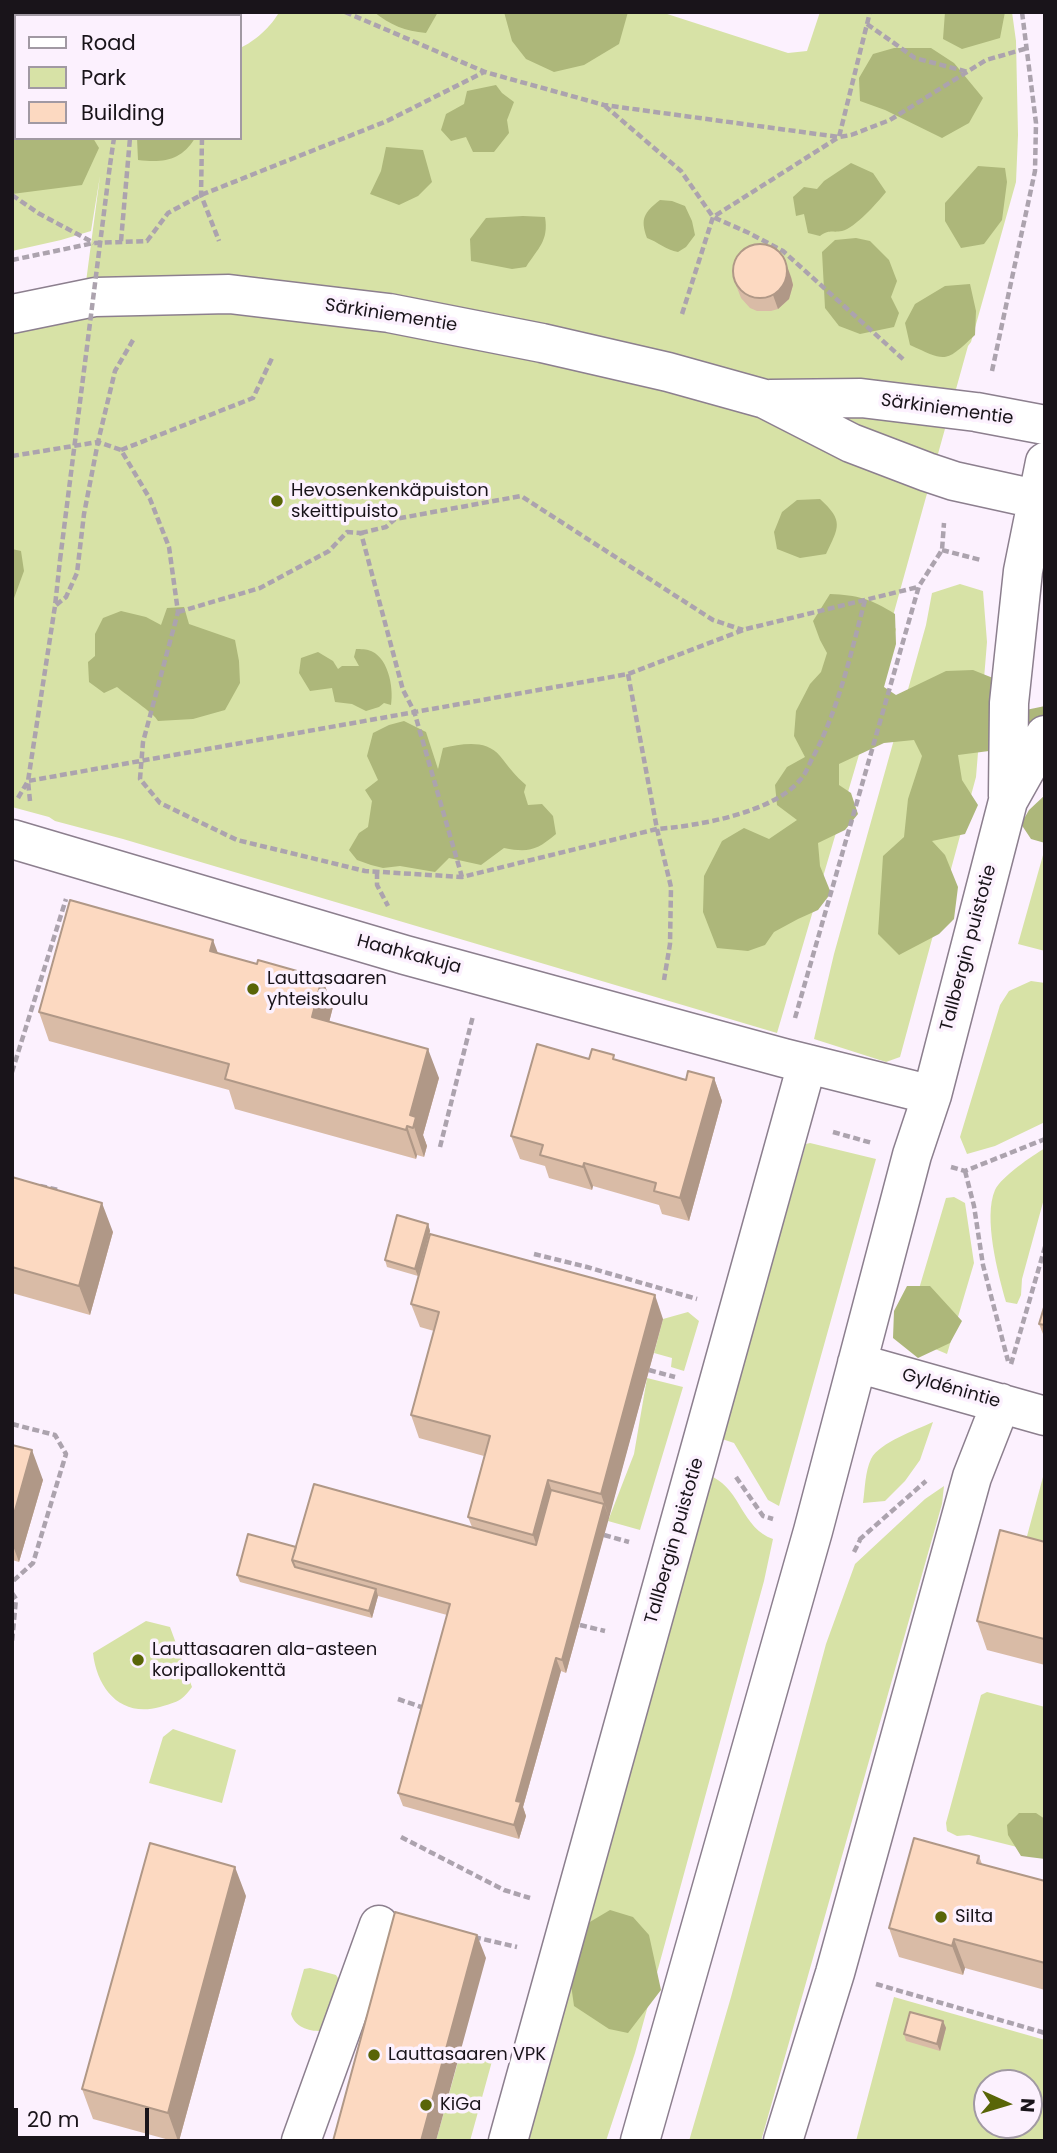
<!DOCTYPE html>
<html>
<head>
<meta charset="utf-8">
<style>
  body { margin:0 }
  #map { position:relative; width:1057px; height:2153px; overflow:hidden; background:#fcf1fe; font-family:Poppins,sans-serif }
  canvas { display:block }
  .frame { position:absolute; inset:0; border:14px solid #19141a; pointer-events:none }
  .legend { position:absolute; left:14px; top:14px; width:228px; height:126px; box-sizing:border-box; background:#fcf1fe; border:2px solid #a199a3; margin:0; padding:9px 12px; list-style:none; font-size:21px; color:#19141a }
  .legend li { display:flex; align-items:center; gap:14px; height:35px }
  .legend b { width:35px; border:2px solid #a199a3 }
  .north { position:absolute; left:973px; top:2069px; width:70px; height:70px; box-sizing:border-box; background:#fcf1fe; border:2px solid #a199a3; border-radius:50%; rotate:94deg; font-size:19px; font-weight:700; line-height:28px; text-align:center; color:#19141a }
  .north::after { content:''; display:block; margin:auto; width:24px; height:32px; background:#596508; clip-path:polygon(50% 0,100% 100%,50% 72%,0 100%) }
  .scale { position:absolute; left:14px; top:2108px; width:135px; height:32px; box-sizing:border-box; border:4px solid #19141a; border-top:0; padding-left:9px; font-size:21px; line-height:24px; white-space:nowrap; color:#19141a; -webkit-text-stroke:5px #fcf1fe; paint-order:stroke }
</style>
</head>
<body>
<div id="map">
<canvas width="1057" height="2153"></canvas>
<div class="frame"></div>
<ul class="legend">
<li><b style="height:9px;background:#fff"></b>Road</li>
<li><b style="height:19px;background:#d7e2a6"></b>Park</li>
<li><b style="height:19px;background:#fcd9c1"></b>Building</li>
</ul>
<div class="north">N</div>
<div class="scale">20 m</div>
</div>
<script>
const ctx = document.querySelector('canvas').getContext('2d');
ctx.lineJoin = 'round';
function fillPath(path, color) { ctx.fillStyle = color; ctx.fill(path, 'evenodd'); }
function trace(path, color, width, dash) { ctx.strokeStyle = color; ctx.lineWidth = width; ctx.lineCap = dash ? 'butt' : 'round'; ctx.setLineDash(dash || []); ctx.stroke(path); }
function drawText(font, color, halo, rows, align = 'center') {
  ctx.font = font + ' Poppins,sans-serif'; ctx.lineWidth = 7; ctx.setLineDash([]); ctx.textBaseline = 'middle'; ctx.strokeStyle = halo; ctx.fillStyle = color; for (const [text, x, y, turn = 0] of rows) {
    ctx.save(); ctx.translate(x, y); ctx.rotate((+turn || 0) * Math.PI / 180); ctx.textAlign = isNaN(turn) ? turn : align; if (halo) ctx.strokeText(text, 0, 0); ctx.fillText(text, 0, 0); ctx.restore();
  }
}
fillPath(new Path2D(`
  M12 12H157L159 16H16V138H240V48C254 42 272 26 279 12H661L788 53 807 51 820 12H1012L1016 41 1018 135 1016 182 971 342 968 346 891 623 896 629 777 1033 123 839 55 821 49 817 12 807V315L84 297 100 176 91 231 61 240 12 251Z
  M960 584 983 591 987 642 976 777 900 1057 886 1062 814 1039 834 954 926 625 932 593Z
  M1045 848V951L1018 944Z
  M1031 981 1045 983V1122L995 1146 967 1154 960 1137 1000 1005 1009 991Z
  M810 1143 876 1159 779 1506 768 1500 734 1443 722 1439 806 1144Z
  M1045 1148V1195L1022 1279 1021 1295 1017 1304 1006 1302C998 1274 983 1217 995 1190 1002 1176 1032 1156 1045 1148Z
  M954 1197 965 1203 974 1263 947 1354 928 1346 913 1309 946 1198Z
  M688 1312 699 1321 684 1371 671 1367 672 1358 654 1353 663 1319Z
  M647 1378 683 1387 640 1530 608 1521 634 1454Z
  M933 1422 920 1460 905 1481 885 1501 863 1503C865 1488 865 1472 871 1459 880 1442 916 1430 933 1422Z
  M713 1477C741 1491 742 1528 773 1539L764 1581 635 2053 606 2141H527Z
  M1043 1477 1045 1478V1569L1020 1562Z
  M944 1486 942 1504 761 2141H689L731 1997 826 1644 855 1564 925 1499Z
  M146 1621 170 1627 192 1687C189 1691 185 1696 181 1699 175 1703 166 1705 160 1707 121 1718 97 1689 93 1653Z
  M987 1692 1045 1707V1854L969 1835 957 1836 947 1831 946 1823 981 1695Z
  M173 1729 236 1750 222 1803 149 1783 163 1737Z
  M310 1968 336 1975 340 1981 325 2031C311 2032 295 2028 291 2014L304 1969Z
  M894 1997 1045 2040V2141H856ZM987 2083H1029V2125H987Z
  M462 2047 494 2054 470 2141H436Z`), '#d7e2a6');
fillPath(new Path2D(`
  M12 12H70L68 16H16V138H93L99 148 82 185 12 194Z
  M374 12H438L426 33C405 31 390 25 374 12Z
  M504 12H628L619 44 584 65 554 72 526 59 512 41Z
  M945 12H1005L1000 38 962 49 943 39Z
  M894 48H931L954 63 983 98 969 123 942 138 885 110 860 101 859 78 873 54Z
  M496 85 502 93 514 102 507 120 509 133 494 152H473L466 137 451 141 441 130 446 114 464 104 467 91Z
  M137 138H195C181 161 163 163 138 160Z
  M386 147 423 150 432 182 418 196 399 205 370 194 381 171Z
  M851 163 873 173 886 192C877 203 855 228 842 231 832 233 830 229 820 236L808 233 804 214 796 216 793 197 804 187 817 189 824 181Z
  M978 166 1005 168 1007 182 1002 220 984 244 961 248 945 221V203Z
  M660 200 672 201 685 206 692 221 695 235 686 247 678 252C666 250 658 242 647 238 640 218 644 213 660 200Z
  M523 216 545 217C549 241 538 248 526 267L512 269 471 261 470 239 486 218Z
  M856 238 870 241 889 260 897 281 891 297 899 313 894 327 860 334 839 326 825 308 822 252 835 240Z
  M970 284 976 311 975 335C945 363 947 362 910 345L905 323 915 304 945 286Z
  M820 499C844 521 839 527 826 554L800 558 777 549 774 532 782 512 797 500Z
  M12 549 21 551 24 571 13 601Z
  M830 594C857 595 872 599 895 614L896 644 884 687 896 695 946 671 973 670 1003 682 1021 711 1045 706V783L1016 745 989 751 958 755 962 780 978 805 965 834 932 841 945 855 958 887 954 919 939 934 899 955 878 934 883 856 904 837 908 799 922 756 914 740 884 743 839 764V785L851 793 858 814 845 830 818 843 820 866 831 893 818 910 798 919 774 932 765 945 748 951 717 948 703 912 704 876 722 841 744 828 769 839 797 820 777 805 775 785 787 767 805 757 794 736 796 711 810 684 821 672 827 653 820 640 813 621Z
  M184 607 189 624 235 640 239 661 240 683 225 710 193 719 158 721C154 713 126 695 117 687L104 693 89 682 88 662 95 656V634L103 618 121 611 146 617 161 625 167 608Z
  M356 649C357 649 366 649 368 650 388 655 394 687 391 705L384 703 379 707 366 711 352 704 335 702 332 688 310 691 299 673 301 658 318 652 333 661 338 669 342 666H359L354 657Z
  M404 721 426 732 438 769 443 748C462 744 486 739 500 756 509 767 515 776 526 785L524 792 528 805 542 804 553 816 556 834C537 850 529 853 504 848L481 865 449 858 435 872 400 866 383 868 371 865 357 860 349 850 359 833 368 827 372 801 365 790 378 780 367 756 373 733 389 725Z
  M1045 795V843L1031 839 1021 824 1029 810Z
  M907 1286H930L962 1321 950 1343 918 1358 893 1338 894 1311Z
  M1019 1813H1036L1045 1819V1859L1021 1856 1008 1835 1007 1825Z
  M610 1910 633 1917 649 1935 661 1990 628 2033 609 2029 574 2006 567 1956 578 1929Z`), '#adb77a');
const minor = new Path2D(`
  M12 314 95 297 229 294 389 313 542 343 668 372 765 399 851 443 927 472 954 481 1045 501
  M770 399 861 398 976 412 1045 425
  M1008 796 1009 703 1023 571 1045 462
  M12 839 405 955 784 1058 932 1095
  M857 1363 1045 1416
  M301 2141 379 1925
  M508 2141 807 1064
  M640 2141 813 1531 912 1155 932 1095 1008 801 1045 735
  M783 2141 835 1973 972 1477 1001 1403`);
trace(minor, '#8c7f8e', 41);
trace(new Path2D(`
  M345 12 485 72 604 105 839 137 851 135 890 120 986 60 1028 48
  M33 16 35 12
  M115 16V12
  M213 16V12
  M867 24 915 58 968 72
  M12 56 16 49
  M605 106 681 171 713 217 749 233 783 251 904 360
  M202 138 201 195 219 241
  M110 165 114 138
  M12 195 38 213 94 243
  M121 241 130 138
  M12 260 94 243 147 241 168 213 201 195 387 121 484 72
  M682 314 713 217 839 137 870 12
  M133 340 115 371 98 442 121 450 150 499 169 547 178 612 143 742 140 779 160 803 237 840 365 871 462 877 657 829C697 826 773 813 800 780 806 774 809 764 813 757 839 708 851 653 865 600
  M992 371 1035 171 1036 123 1022 12
  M121 450 253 398 273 356
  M12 456 98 442 84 514 77 573 66 597 55 606
  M361 533 386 527 395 519 521 496 713 620 743 630
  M942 550 981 560
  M178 612 260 588 329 551 347 532 361 533 403 690 414 711 462 877
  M628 674 657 829 671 887 670 944 664 980
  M18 798 28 781 55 606 60 560
  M30 801 28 781 628 674 746 629 918 587
  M377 872V885L388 906
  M795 1018 919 586 942 550 944 523
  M12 1072 66 899
  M833 1132 872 1143
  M440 1147 473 1016
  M951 1167 965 1171 1045 1139
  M965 1171 974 1206 983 1265 1008 1361
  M40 1186 59 1190
  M534 1254 587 1267 697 1299
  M1011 1364 1045 1247
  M649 1370 675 1377
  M12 1424 55 1435 66 1454 33 1563 12 1582
  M736 1477 763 1516 773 1519
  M604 1535 629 1542
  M859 1540 926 1481
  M854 1552 860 1540
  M12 1593 16 1599 12 1642
  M580 1625 605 1631
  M398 1699 424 1708
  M401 1837 504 1890 530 1898
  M474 1937 517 1947
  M876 1984 1045 2033`), '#aca3ae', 4.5, [7, 3.5]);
trace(minor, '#fff', 38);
trace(new Path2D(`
  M60 560 110 165`), '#aca3ae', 4.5, [7, 3.5]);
fillPath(new Path2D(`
  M791 277 793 285 789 299 778 309 771 311H757L750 308 741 298 736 285Z
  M218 954 257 964 322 978 333 1007 329 1022 439 1078 423 1135 427 1146 424 1157 417 1155 416 1159 235 1109 229 1090 49 1041 39 1012Z
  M589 1059 616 1060 686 1080 714 1078 722 1101 689 1221 662 1214 659 1205 593 1186 592 1190 549 1178 545 1166 520 1159 511 1136Z
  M12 1177 113 1232 90 1315 12 1293Z
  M428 1224 430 1231 418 1276 387 1267 385 1260Z
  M411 1304 663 1319 566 1673 561 1671 523 1807 526 1816 519 1839 403 1806 398 1793 447 1615 378 1596 372 1618 240 1582 237 1575 296 1547 472 1527 468 1517 484 1456 419 1438 411 1415 434 1331 420 1327Z
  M1045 1304V1339L1039 1324Z
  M12 1445 43 1480 19 1562 12 1560Z
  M1045 1542V1665L987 1650 977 1621Z
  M979 1856 982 1864 1045 1881V1990L965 1968 963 1975 899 1957 889 1928Z
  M246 1896 179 2141H173L93 2119 82 2089Z
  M943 2021 946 2028 940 2051 906 2041 904 2034Z`), '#d9bba6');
fillPath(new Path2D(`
  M786 263 791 277 793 285 789 299 778 309 773 295Z
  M213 940 224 969 210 951Z
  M322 978 333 1007 323 1046 312 1017Z
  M428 1049 439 1078 423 1135 427 1146 424 1157 410 1115Z
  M714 1078 722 1101 689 1221 680 1198Z
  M407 1126 417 1155 416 1159 406 1130Z
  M584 1163 593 1186 592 1190 583 1167Z
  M102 1203 113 1232 90 1315 79 1286Z
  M428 1224 430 1231 418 1276 415 1269Z
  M655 1295 663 1319 609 1518 601 1494Z
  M32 1450 43 1480 19 1562 12 1543V1521Z
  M548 1480 556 1503 541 1558 533 1535Z
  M604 1504 609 1518 566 1673 562 1660Z
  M376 1589 378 1596 372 1618 369 1611Z
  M556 1658 561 1671 523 1807 526 1816 519 1839 514 1825 516 1801Z
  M235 1867 246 1896 179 2141H178L168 2113Z
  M477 1935 486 1958 436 2141H421Z
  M954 1939 965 1968 963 1975 952 1946Z
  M943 2021 946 2028 940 2051 937 2044Z`), '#b09887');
const building = new Path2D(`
  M733 271a27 27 0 1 1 54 0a27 27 0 1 1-54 0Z
  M70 900 213 940 210 951 257 964 258 960 322 978 312 1017 428 1049 410 1115 416 1117 413 1128 407 1126 406 1130 225 1079 229 1064 39 1012Z
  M537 1044 589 1059 592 1049 614 1055 613 1059 686 1080 688 1071 714 1078 680 1198 654 1191 656 1183 584 1163 583 1167 540 1155 543 1145 511 1136Z
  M12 1177 102 1203 79 1286 12 1267Z
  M397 1215 428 1224 415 1269 385 1260Z
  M430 1234 655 1295 601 1494 548 1480 533 1535 468 1517 490 1436 411 1415 439 1312 411 1304Z
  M1045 1304V1325L1039 1324Z
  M12 1445 32 1450 12 1521Z
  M314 1484 536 1545 551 1490 604 1504 562 1660 556 1658 516 1801 521 1802 514 1825 398 1793 450 1604 292 1560Z
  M1000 1530 1045 1542V1633L1044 1639 977 1621Z
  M248 1534 296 1547 292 1560 295 1567 376 1589 369 1611 237 1575Z
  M914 1838 979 1856 977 1863 1045 1881V1963L954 1939 952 1946 889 1928Z
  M150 1843 235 1867 168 2113 82 2089Z
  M395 1912 477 1935 421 2141H333Z
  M910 2012 943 2021 937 2044 904 2034Z`);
fillPath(building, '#fcd9c1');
trace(building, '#b09887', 2);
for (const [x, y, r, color] of [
  [277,501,7,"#596508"],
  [253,989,7,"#596508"],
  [138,1660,7,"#596508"],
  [941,1917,7,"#596508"],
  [374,2055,7,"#596508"],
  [426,2105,7,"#596508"]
]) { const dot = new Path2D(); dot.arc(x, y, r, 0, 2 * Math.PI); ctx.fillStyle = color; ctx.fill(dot); trace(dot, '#fcf1fe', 2.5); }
drawText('18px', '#19141a', '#fcf1fe', [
  ["Särkiniementie",391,316,9],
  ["Särkiniementie",947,410,8],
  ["Tallbergin puistotie",969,948,-75],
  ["Haahkakuja",409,955,15],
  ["Gyldénintie",951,1389,16],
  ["Tallbergin puistotie",675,1541,-74]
]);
drawText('18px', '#19141a', '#fcf1fe', [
  ["Hevosenkenkäpuiston",291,491],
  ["skeittipuisto",291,512],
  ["Lauttasaaren",267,979],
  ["yhteiskoulu",267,1000],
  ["Lauttasaaren ala-asteen",152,1650],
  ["koripallokenttä",152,1671],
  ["Silta",955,1917],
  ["Lauttasaaren VPK",388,2055],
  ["KiGa",440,2105]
], 'left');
</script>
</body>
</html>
